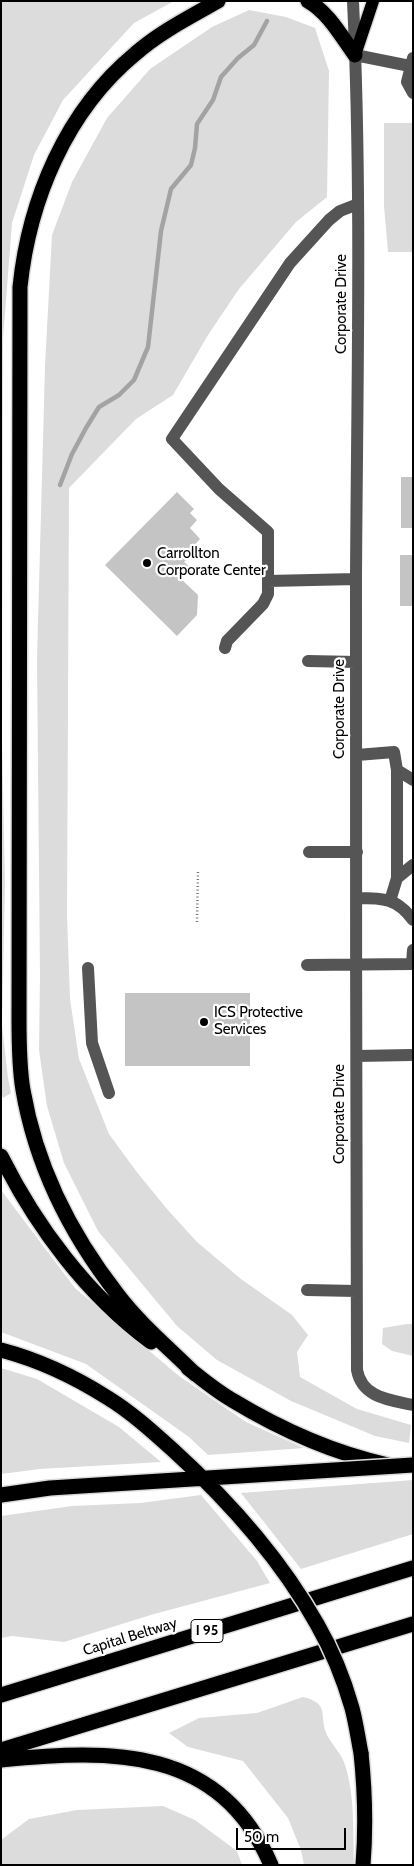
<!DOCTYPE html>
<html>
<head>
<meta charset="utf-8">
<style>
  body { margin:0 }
  #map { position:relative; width:414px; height:1866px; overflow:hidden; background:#fff; font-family:Cabin,sans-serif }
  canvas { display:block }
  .frame { position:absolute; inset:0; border:2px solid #000; pointer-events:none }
  .scale { position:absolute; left:236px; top:1828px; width:110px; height:22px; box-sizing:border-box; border:2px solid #000; border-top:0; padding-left:6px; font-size:15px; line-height:18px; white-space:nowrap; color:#000; -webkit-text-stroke:4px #fff; paint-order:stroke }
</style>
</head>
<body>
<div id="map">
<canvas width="414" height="1866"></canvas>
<div class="frame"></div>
<div class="scale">50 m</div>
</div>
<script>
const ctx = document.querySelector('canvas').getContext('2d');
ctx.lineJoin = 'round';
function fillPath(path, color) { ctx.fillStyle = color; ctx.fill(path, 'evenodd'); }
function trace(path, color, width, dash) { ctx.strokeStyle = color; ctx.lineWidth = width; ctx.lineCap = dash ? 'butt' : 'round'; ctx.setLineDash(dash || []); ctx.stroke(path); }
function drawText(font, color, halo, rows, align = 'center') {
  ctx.font = font + ' Cabin,sans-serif'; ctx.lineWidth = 4.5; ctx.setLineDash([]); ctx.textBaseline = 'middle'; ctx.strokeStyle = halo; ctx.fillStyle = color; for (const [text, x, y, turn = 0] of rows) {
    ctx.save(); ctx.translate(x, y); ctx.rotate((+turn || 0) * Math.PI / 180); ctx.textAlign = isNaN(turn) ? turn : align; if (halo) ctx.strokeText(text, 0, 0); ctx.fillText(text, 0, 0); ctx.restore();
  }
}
fillPath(new Path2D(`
  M1 1H174L134 23 63 100 34 155 12 223 3 339 2 740 5 884 2 1025 8 1078 11 1093 3 1098 1 1092Z
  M249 10 286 17 315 28 329 71 327 197 296 222 239 289 208 335 173 395 136 419 69 488 67 916 70 999 79 1059 109 1134 136 1171 167 1209 197 1242 241 1279 292 1315 308 1335 297 1352 300 1377 357 1409 411 1425 409 1443 375 1436 291 1401 217 1360 177 1326 98 1231 64 1163 47 1106 39 1050 40 976 37 659 45 366 52 235 72 182 107 118 150 69 212 27Z
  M384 123H413V252H388L384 206Z
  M1 1190 75 1288 179 1376 246 1422 304 1448 208 1455 189 1437 86 1364 1 1332Z
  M407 1324H413V1356L392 1351 382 1344 383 1328Z
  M1 1368 37 1379 119 1427 161 1462 40 1469 1 1474Z
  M413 1480V1534L301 1569 241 1493Z
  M201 1495 257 1561 270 1583 154 1614 64 1642 12 1636 1 1638V1516L72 1506 140 1503Z
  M303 1697C331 1704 318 1715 327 1735 332 1745 342 1754 345 1765 355 1796 353 1832 354 1865H304L301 1850 288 1818 243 1761 188 1747 169 1733 199 1718 257 1713Z
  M163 1806 195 1820 237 1851 242 1865H1V1840L29 1819 77 1810Z`), '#dcdcdc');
trace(new Path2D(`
  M60 485 72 454 86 428 99 407 119 395 134 380 148 347 161 231 171 189 191 165 195 148 197 124 213 100 221 77 238 58 254 45 267 21`), '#a3a3a3', 4.5);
fillPath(new Path2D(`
  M401 477H413V528H401Z
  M177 492 194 509 190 513 197 520 190 528 200 539 191 549 194 552 184 562 191 568 181 579 198 595 197 615 177 636 105 565Z
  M400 555H413V606H400Z
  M125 993H250V1066H125Z`), '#c4c4c4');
const major = new Path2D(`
  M355 55 373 1`);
const highway = new Path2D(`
  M308 1C329 13 341 36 355 55
  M1 1156C36 1226 87 1295 151 1342
  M188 1368C202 1379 216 1391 232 1400 280 1429 333 1453 388 1465
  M195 1374C169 1348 140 1324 118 1295 71 1235 36 1166 23 1090 19 1067 19 1042 19 1018L20 287C29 200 66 111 135 54 160 32 190 17 218 1
  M1 1695 413 1568
  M1 1750 413 1624
  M361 1753C365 1791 366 1827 363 1865
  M1 1760C112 1749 220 1746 271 1865`);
trace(major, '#dbdbdb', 15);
trace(highway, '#dbdbdb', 18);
trace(new Path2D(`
  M197 922 198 870`), '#777', 2.5, [1, 2.5]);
trace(new Path2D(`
  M353 1C362 194 357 386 356 579 355 843 357 1106 357 1370 362 1398 390 1400 413 1405
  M355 55 410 66
  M413 58 407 82 413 93
  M268 581 356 579
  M225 648 227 641 263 604 268 594V532L219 489 172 439 290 263 329 220 340 211 358 204
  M308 661 356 662
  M357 755 394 752 397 770V878L390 901
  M397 770 413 780
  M309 852H357
  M397 878 413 865
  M357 898C383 898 397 898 413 920
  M307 965 412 964 413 950
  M88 968 92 1043 109 1093
  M357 1056 411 1055
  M307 1290 356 1291`), '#555', 12);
trace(major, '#000', 12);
trace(highway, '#000', 15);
const highwayBridge = new Path2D(`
  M1 1350C39 1360 75 1377 108 1398 131 1412 153 1432 173 1450 229 1501 280 1558 317 1624 332 1650 344 1680 352 1708 356 1723 358 1738 361 1753
  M1 1495 50 1488 413 1465`);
trace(highwayBridge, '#dbdbdb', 18, []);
trace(highwayBridge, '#000', 15);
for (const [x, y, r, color] of [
  [147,563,5,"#000"],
  [204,1022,5,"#000"]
]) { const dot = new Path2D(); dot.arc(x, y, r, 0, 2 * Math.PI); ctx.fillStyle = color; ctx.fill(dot); trace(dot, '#fff', 2); }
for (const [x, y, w] of [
  [207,1631,32]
]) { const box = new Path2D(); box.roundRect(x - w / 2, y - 11.5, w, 23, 4); ctx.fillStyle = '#fff'; ctx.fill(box); trace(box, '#000', 1); }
drawText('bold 14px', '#000', null, [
  ["I 95",207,1631]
]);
drawText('15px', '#000', '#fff', [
  ["Corporate Drive",342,304,-90],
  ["Corporate Drive",340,709,-90],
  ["Corporate Drive",340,1114,-90],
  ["Capital Beltway",130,1637,-17]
]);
drawText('15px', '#000', '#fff', [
  ["Carrollton",157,554],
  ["Corporate Center",157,571],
  ["ICS Protective",214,1013],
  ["Services",214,1030]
], 'left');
</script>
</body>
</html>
